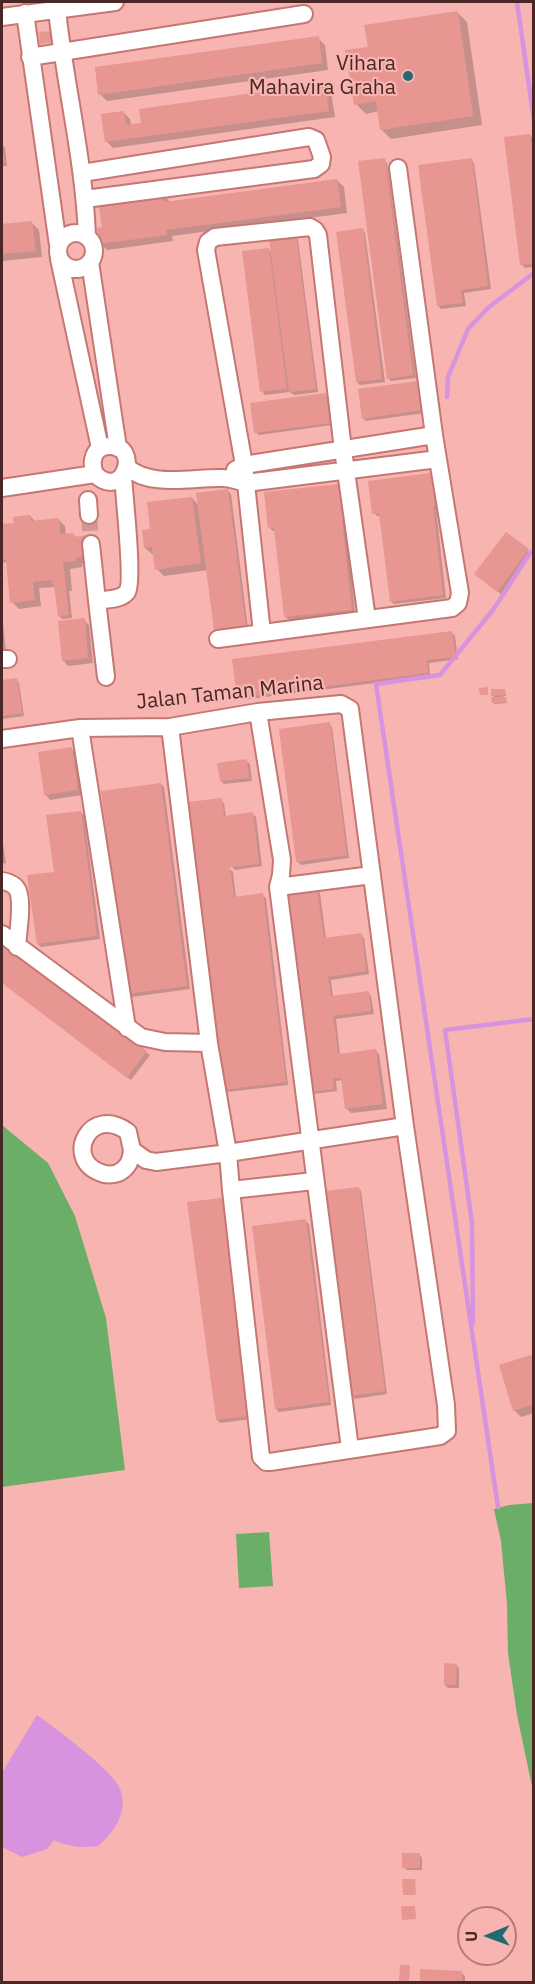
<!DOCTYPE html>
<html>
<head>
<meta charset="utf-8">
<style>
  body { margin:0 }
  #map { position:relative; width:535px; height:1984px; overflow:hidden; background:#f7b4b0; font-family:"IBM Plex Sans",sans-serif }
  canvas { display:block }
  .frame { position:absolute; inset:0; border:3px solid #482726; pointer-events:none }
  .north { position:absolute; left:457px; top:1906px; width:60px; height:60px; box-sizing:border-box; background:#f7b4b0; border:2px solid #b17c79; border-radius:50%; rotate:269deg; font-size:16px; font-weight:700; line-height:24px; text-align:center; color:#482726 }
  .north::after { content:''; display:block; margin:auto; width:21px; height:27px; background:#206b72; clip-path:polygon(50% 0,100% 100%,50% 72%,0 100%) }
</style>
</head>
<body>
<div id="map">
<canvas width="535" height="1984"></canvas>
<div class="frame"></div>
<div class="north">U</div>
</div>
<script>
const ctx = document.querySelector('canvas').getContext('2d');
ctx.lineJoin = 'round';
function fillPath(path, color) { ctx.fillStyle = color; ctx.fill(path, 'evenodd'); }
function trace(path, color, width, dash) { ctx.strokeStyle = color; ctx.lineWidth = width; ctx.lineCap = dash ? 'butt' : 'round'; ctx.setLineDash(dash || []); ctx.stroke(path); }
function drawText(font, color, halo, rows, align = 'center') {
  ctx.font = font + ' "IBM Plex Sans",sans-serif'; ctx.lineWidth = 4.5; ctx.setLineDash([]); ctx.textBaseline = 'middle'; ctx.strokeStyle = halo; ctx.fillStyle = color; for (const [text, x, y, turn = 0] of rows) {
    ctx.save(); ctx.translate(x, y); ctx.rotate((+turn || 0) * Math.PI / 180); ctx.textAlign = isNaN(turn) ? turn : align; if (halo) ctx.strokeText(text, 0, 0); ctx.fillText(text, 0, 0); ctx.restore();
  }
}
fillPath(new Path2D(`
  M2 1125 48 1163 75 1216 106 1318 125 1470 2 1487Z
  M533 1503H534L533 1791 517 1715 508 1653 507 1604 501 1541 494 1509 509 1505Z
  M269 1532 273 1586 239 1588 236 1534Z`), '#6bae68');
fillPath(new Path2D(`
  M37 1715C55 1728 114 1771 120 1789 129 1811 114 1833 98 1846 81 1848 69 1847 54 1840L47 1849 22 1857 2 1847V1773Z`), '#d893df');
fillPath(new Path2D(`
  M458 13 467 22 482 125 391 139 381 129 379 111 366 114 356 104 369 48Z
  M318 38 325 45 328 70 107 101 100 94Z
  M324 85 331 92 335 117 113 148 106 141 124 113 130 119 131 126Z
  M530 135 534 141V267L525 268 522 265Z
  M2 145 5 148 7 166H2Z
  M384 160 387 163 416 378 391 381 388 378Z
  M471 160 474 163 491 289 464 293 466 306 441 309 438 306Z
  M337 180 344 187 347 213 172 236 173 241 107 250 100 243 163 194 170 202Z
  M32 223 39 230 42 257 2 261V226Z
  M362 229 365 233 385 382 360 385 357 382Z
  M295 237 298 240 318 392 294 395 290 392 265 395 262 391 268 249 273 254Z
  M418 383 421 386 425 413 366 421 363 418Z
  M325 395 329 398 332 425 259 435 256 432Z
  M431 474 434 478 438 509H436L446 598 394 604 391 601 381 516H377L374 513Z
  M342 488 355 612 289 620 286 617 276 531H273L270 528Z
  M228 491 231 494 248 628 219 632 215 629 208 570 164 576 157 569 155 554H152L145 548 152 530 192 498 199 506Z
  M30 516 36 522 58 519 65 526 66 535 73 534 97 562 82 564V567L70 569 72 591H69L72 618 62 619 59 616 56 587 39 588 41 606 19 609 12 602 7 562 2 563V523L4 525 15 524Z
  M507 534 531 554 501 594 479 577Z
  M2 613 6 652 2 653Z
  M84 620 89 625 93 663 68 666 63 660Z
  M452 633 455 636 458 659 429 663 430 676 242 700 239 697Z
  M16 679 19 683 24 716 2 719V681Z
  M505 690 506 696H503L507 703 494 704 496 699 492 695Z
  M329 724 332 727 349 858 301 865 297 861Z
  M72 749 77 754 82 795 50 800 45 794Z
  M246 761 250 764 252 781 224 784 221 781Z
  M161 784 164 787 190 989 132 997 129 994Z
  M221 800 224 803 226 817 253 814 256 817 262 866 235 870 226 861 224 863 233 872 236 898 262 895 266 898 288 1085 227 1092 224 1089Z
  M80 812 84 815 100 939 41 947 38 944 56 873Z
  M2 837 6 863 2 864Z
  M317 890 320 893 326 939 361 935 364 938 369 974 331 980 333 997 368 993 371 996 374 1014 336 1019 340 1055 375 1050 379 1054 387 1109 351 1113 346 1108 343 1080 336 1081 337 1091 313 1094 310 1091Z
  M2 942 150 1055 131 1080 2 982Z
  M358 1188 361 1191 387 1394 355 1399 352 1395Z
  M222 1199 225 1203 252 1419 220 1423 217 1420Z
  M305 1221 309 1224 331 1405 279 1412 276 1409Z
  M534 1356V1413L521 1417 514 1410Z
  M456 1665 459 1668V1688H448L445 1685Z
  M419 1854 422 1858V1870H407L404 1867Z
  M422 1971 462 1973 465 1976V1982H421Z`), '#0003');
trace(new Path2D(`
  M517 2 534 121
  M447 397 448 377 468 329 489 307 534 273
  M473 1323 472 1223 445 1030 534 1019
  M498 1507 376 684 440 675 493 610 530 553 534 551`), '#d893df', 4.5);
fillPath(new Path2D(`
  M458 11 473 116 380 130 376 101 354 105 345 50 368 47 364 25Z
  M54 31 55 42 40 44 39 32Z
  M319 36 322 63 98 95 95 67Z
  M325 83 329 111 105 142 101 114 124 111 126 125 141 123 139 109Z
  M530 134 534 157V264L520 265 504 137Z
  M2 147 5 163H2Z
  M385 158 413 375 387 379 358 161Z
  M472 158 488 286 461 290 463 303 437 306 418 165Z
  M337 179 341 207 166 230 167 235 99 244 97 228 102 227 98 201 163 193 164 202Z
  M32 221 36 251 2 254V224Z
  M363 228 382 379 356 382 336 232Z
  M296 235 316 389 289 392 269 239Z
  M269 248 287 389 260 392 242 251Z
  M418 381 422 410 362 419 358 389Z
  M326 393 330 423 254 433 250 403Z
  M431 473 435 506H433L443 595 390 602 379 513 372 514 368 481Z
  M340 484 344 520H342L352 610 284 617 274 528H268L264 492Z
  M228 489 246 626 214 630 196 493Z
  M192 497 201 563 155 570 152 547 144 548 142 530 150 529 147 502Z
  M30 515 31 521 59 518 60 534 73 533 74 537 88 535 91 556 76 557V561L63 562 69 615 58 616 54 586H53L52 580 33 582 35 600 10 603 6 560H2V524L14 523 13 517Z
  M506 532 529 549 497 592 474 574Z
  M85 618 88 658 62 661 58 621Z
  M452 631 456 657 427 660 428 673 237 698 232 659Z
  M17 678 22 713 2 716V680Z
  M488 687V695H480L479 688Z
  M491 689H505V695L491 696Z
  M491 697H506L507 702 492 703Z
  M330 722 347 855 296 862 279 729Z
  M72 747 78 790 44 795 38 752Z
  M247 759 249 778 220 781 217 763Z
  M161 783 187 986 127 994 101 791Z
  M222 798 224 816 253 812 259 864 230 867 234 897 263 893 286 1082 223 1090 188 802Z
  M81 811 97 936 37 944 27 875 54 872 46 815Z
  M317 889 324 938 362 933 366 971 328 977 331 996 369 991 371 1011 333 1016 335 1028 338 1054 376 1049 383 1104 345 1109 341 1078H333L334 1089 309 1092 284 893Z
  M2 941 147 1051 127 1078 2 983Z
  M359 1187 385 1391 350 1396 324 1191Z
  M222 1198 250 1416 216 1420 187 1202Z
  M306 1219 329 1402 275 1409 252 1226Z
  M534 1354V1404L513 1411 499 1365Z
  M444 1663 457 1664 456 1685H444Z
  M402 1853H420V1868H402Z
  M402 1879H415L416 1895H403Z
  M401 1906H415L416 1919 402 1920Z
  M400 1965H410L409 1982H399Z
  M420 1969 462 1971V1982H420Z`), '#e79691');
trace(new Path2D(`
  M89 515 91 544`), '#d49894', 16, [16, 8]);
const minor = new Path2D(`
  M57 10C65 85 84 159 87 236
  M25 13 58 245
  M2 17 115 2
  M30 57 304 14
  M82 173 309 137 316 140 322 157 321 164 314 169 85 199
  M58 251a18 18 0 1 1 36 0a18 18 0 1 1-36 0Z
  M59 259 100 448
  M90 262 118 448
  M127 467C150 488 193 477 223 478 230 478 238 481 246 483L438 459
  M235 470 244 465 434 435
  M2 488 95 474C123 502 142 446 110 446 93 446 90 462 95 474
  M88 500 89 515
  M91 544 97 601
  M262 633 244 465 206 250 208 242 215 237 310 227 315 230 318 235 343 450 367 619
  M218 639 452 608 458 603 460 593 434 435 398 168
  M2 659H8
  M106 677 97 601C106 599 121 600 127 592 134 582 124 494 123 476
  M258 712 282 860 281 875 278 887 350 1449
  M80 728 127 1028
  M2 739 80 728 170 727 258 712 341 704 350 709 405 1126 446 1405 447 1431 440 1436 270 1462H266L261 1457 231 1190 228 1153 209 1043 170 727
  M2 881C8 882 15 884 18 891 23 904 18 932 17 947
  M278 887 372 875
  M2 934 141 1037 165 1042 209 1043
  M132 1150C131 1161 128 1168 118 1173 112 1175 105 1175 99 1172 64 1158 90 1104 128 1132L132 1150 146 1160 156 1162 228 1153 405 1126
  M231 1190 314 1181`);
trace(minor, '#c57773', 20);
trace(minor, '#fff', 16);
for (const [x, y, r, color] of [
  [408,76,6,"#206b72"]
]) { const dot = new Path2D(); dot.arc(x, y, r, 0, 2 * Math.PI); ctx.fillStyle = color; ctx.fill(dot); trace(dot, '#f7b4b0', 2); }
drawText('21px', '#482726', '#f7b4b0', [
  ["Vihara",396,64],
  ["Mahavira Graha",396,88]
], 'right');
drawText('21px', '#482726', '#f7b4b0', [
  ["Jalan Taman Marina",230,693,-6]
]);
</script>
</body>
</html>
